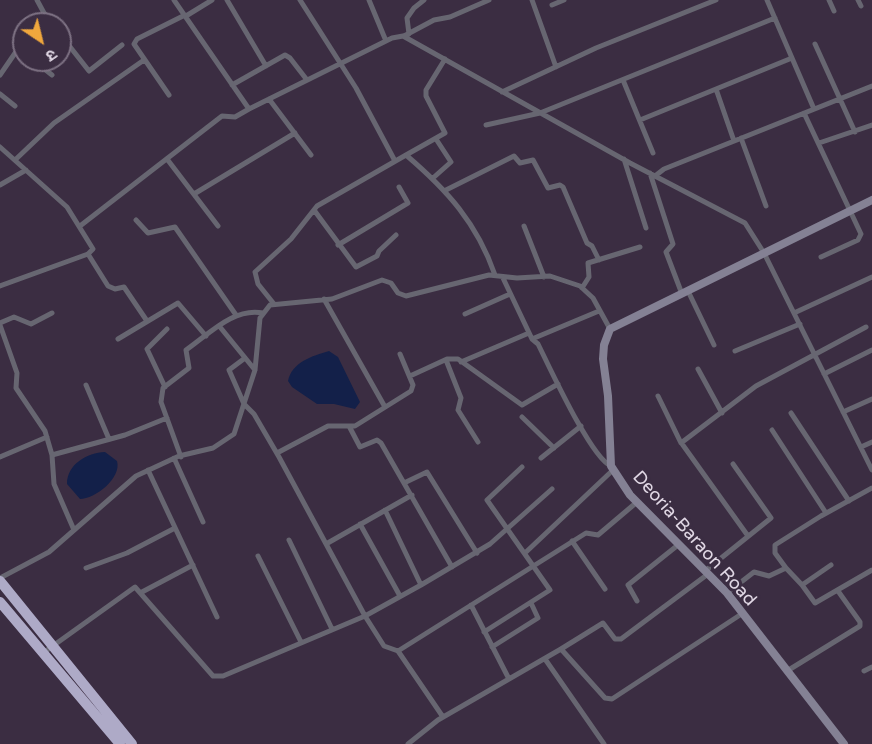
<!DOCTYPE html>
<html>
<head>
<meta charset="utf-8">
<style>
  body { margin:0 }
  #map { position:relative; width:872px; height:744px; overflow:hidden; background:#3b2d42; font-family:"Varela Round","Noto Sans Devanagari",sans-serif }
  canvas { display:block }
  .north { position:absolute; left:12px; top:12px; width:60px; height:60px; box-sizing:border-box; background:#3b2d42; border:2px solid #7d7183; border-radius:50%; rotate:145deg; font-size:16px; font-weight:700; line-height:24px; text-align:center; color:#e0d7e4 }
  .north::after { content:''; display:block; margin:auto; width:21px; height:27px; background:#efa73d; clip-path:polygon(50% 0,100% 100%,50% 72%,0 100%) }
</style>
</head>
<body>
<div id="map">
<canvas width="872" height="744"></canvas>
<div class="north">उ</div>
</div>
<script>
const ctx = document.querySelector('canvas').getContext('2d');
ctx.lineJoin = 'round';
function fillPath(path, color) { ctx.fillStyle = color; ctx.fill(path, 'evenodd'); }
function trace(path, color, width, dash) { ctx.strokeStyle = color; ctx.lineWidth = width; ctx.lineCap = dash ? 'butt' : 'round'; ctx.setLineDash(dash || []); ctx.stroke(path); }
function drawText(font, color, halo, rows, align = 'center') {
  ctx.font = font + ' "Varela Round",sans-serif'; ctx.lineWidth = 6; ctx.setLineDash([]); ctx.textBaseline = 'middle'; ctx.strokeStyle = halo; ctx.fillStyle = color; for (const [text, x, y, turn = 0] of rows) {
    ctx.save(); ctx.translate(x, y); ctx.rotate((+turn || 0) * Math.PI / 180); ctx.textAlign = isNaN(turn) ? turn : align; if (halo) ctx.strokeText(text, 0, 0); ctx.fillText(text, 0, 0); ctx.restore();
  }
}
fillPath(new Path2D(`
  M329 351 338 357 360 402 355 409 334 404H317L292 387 288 381C292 362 312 356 329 351Z
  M105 452 117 461C122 478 95 499 80 499L67 484C67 464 87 453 105 452Z`), '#132049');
trace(new Path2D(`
  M174 0 249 109 392 38 403 36 630 163 745 223 764 253 872 470
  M227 0 266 66
  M300 0 356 88 395 161
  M369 0 386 41
  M532 0 556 67
  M767 0 814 109
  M829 0 834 11
  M858 0 861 6
  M552 5 564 0
  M44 13 52 24
  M186 16 212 0
  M36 24 44 13 37 0
  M60 34 89 71 122 45
  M409 34 407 18 414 8 424 0
  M404 36 434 20 450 17 489 0
  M815 44 855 132
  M33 60 52 75
  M0 75 24 40
  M623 80 653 153
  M232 85 285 55 290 58 307 80
  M716 89 734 141
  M502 92 596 48 716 0
  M0 94 15 106
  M169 95 134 44 137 39 185 15
  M269 99 311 155
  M804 113 861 234 858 240 821 257
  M640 120 792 58
  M486 125 540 113 775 18
  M741 138 766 206
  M819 143 872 125
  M0 147 67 207 93 249 88 254 0 286
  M406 155 445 133 426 96V90L445 59
  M167 159 218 226
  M624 159 646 228
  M15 160 54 123 144 60
  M650 173 673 244 666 252 682 294
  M655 176 664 169 872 86
  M433 178 451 162 436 139
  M0 185 26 170
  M446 190 514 156 520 163 533 160 548 188 560 185 563 187 587 243 592 246 599 260
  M194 194 295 133
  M314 210 356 267 377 256 379 251 396 235
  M136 220 148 233 175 227 236 315
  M80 226 222 116 235 117 249 109
  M524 226 544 277
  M338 245 408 203 399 187
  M88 254 108 286 115 289 124 287 147 321
  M503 278 532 339 538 344C550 368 591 458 611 466
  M582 288 589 277 588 263 640 247
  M688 291 714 345
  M324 299 385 407
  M274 304 258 284 255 272 291 239 317 206 406 155C447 190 477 223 495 275
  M794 313 872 277
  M465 314 510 294
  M0 323 14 317 31 324 52 313
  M0 325 17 373 16 388 45 431 52 455 54 484 74 530
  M220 327 255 370
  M118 339 178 303 206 336
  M532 339 599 311
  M735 351 800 324
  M245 358 229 370 244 404 254 414 279 457 365 616 384 646 398 651 443 717
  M446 360 461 398 458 410 478 442
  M461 362 529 333
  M698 369 722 413
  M824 374 872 350
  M410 376 447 359H458L522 405 558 384
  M86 385 109 439
  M165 387 147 349 167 329
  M658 396 680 441 748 536
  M843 412 872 399
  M791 413 849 501
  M522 417 554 448
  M349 426 360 447 377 440 381 443 452 567
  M772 430 826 513
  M681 443 756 386 866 327
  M861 447 872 442
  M277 453 328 426H355L411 391 413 385 400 354
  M52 455 125 435 167 418
  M0 457 47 437
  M181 457 161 402 163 388 189 368 186 350C209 334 234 307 263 313
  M174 458 203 522
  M541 458 581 426
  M148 470 217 617
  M404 483 427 472 477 553
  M385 510 421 585
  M360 524 400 596
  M289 540 332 629
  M572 541 605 589
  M326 544 412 495
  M525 553 613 470
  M258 556 301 642
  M86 568 127 553 175 528
  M786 568 775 553V545L821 516 872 488
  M705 571 771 518 733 464
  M0 578 49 552 136 476 179 456 213 448 234 434 255 370 260 318 270 305 332 299 382 280 391 283 398 293 406 296 489 275 517 278 550 276 580 286 593 298 610 329
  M802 585 815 603 872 570
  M142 592 193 565
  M727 593 754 572 769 576 786 568 802 585 831 565
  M637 601 628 585 678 545
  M471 605 509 679
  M484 632 550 590 487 500 522 467
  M492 647 538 618 531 603
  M561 649 603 623 615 639H621L708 574
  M398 651 586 533 598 535 637 502
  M43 653 135 587 213 676H223L365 616 421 585 490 544 552 489
  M545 659 604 744
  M787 671 860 626V622L838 591
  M864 671 872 667
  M408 744 438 720 561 649 605 698 612 699 743 613`), '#676671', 5);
trace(new Path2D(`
  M844 744 727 593 630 495 611 466 608 396 603 359 604 345 610 329 872 200`), '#848194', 8);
trace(new Path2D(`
  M0 581 132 744
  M0 602 120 744`), '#aeaac7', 10);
drawText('18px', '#e0d7e4', '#3b2d42', [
  ["Deoria-Baraon Road",694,539,48]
]);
</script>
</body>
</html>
